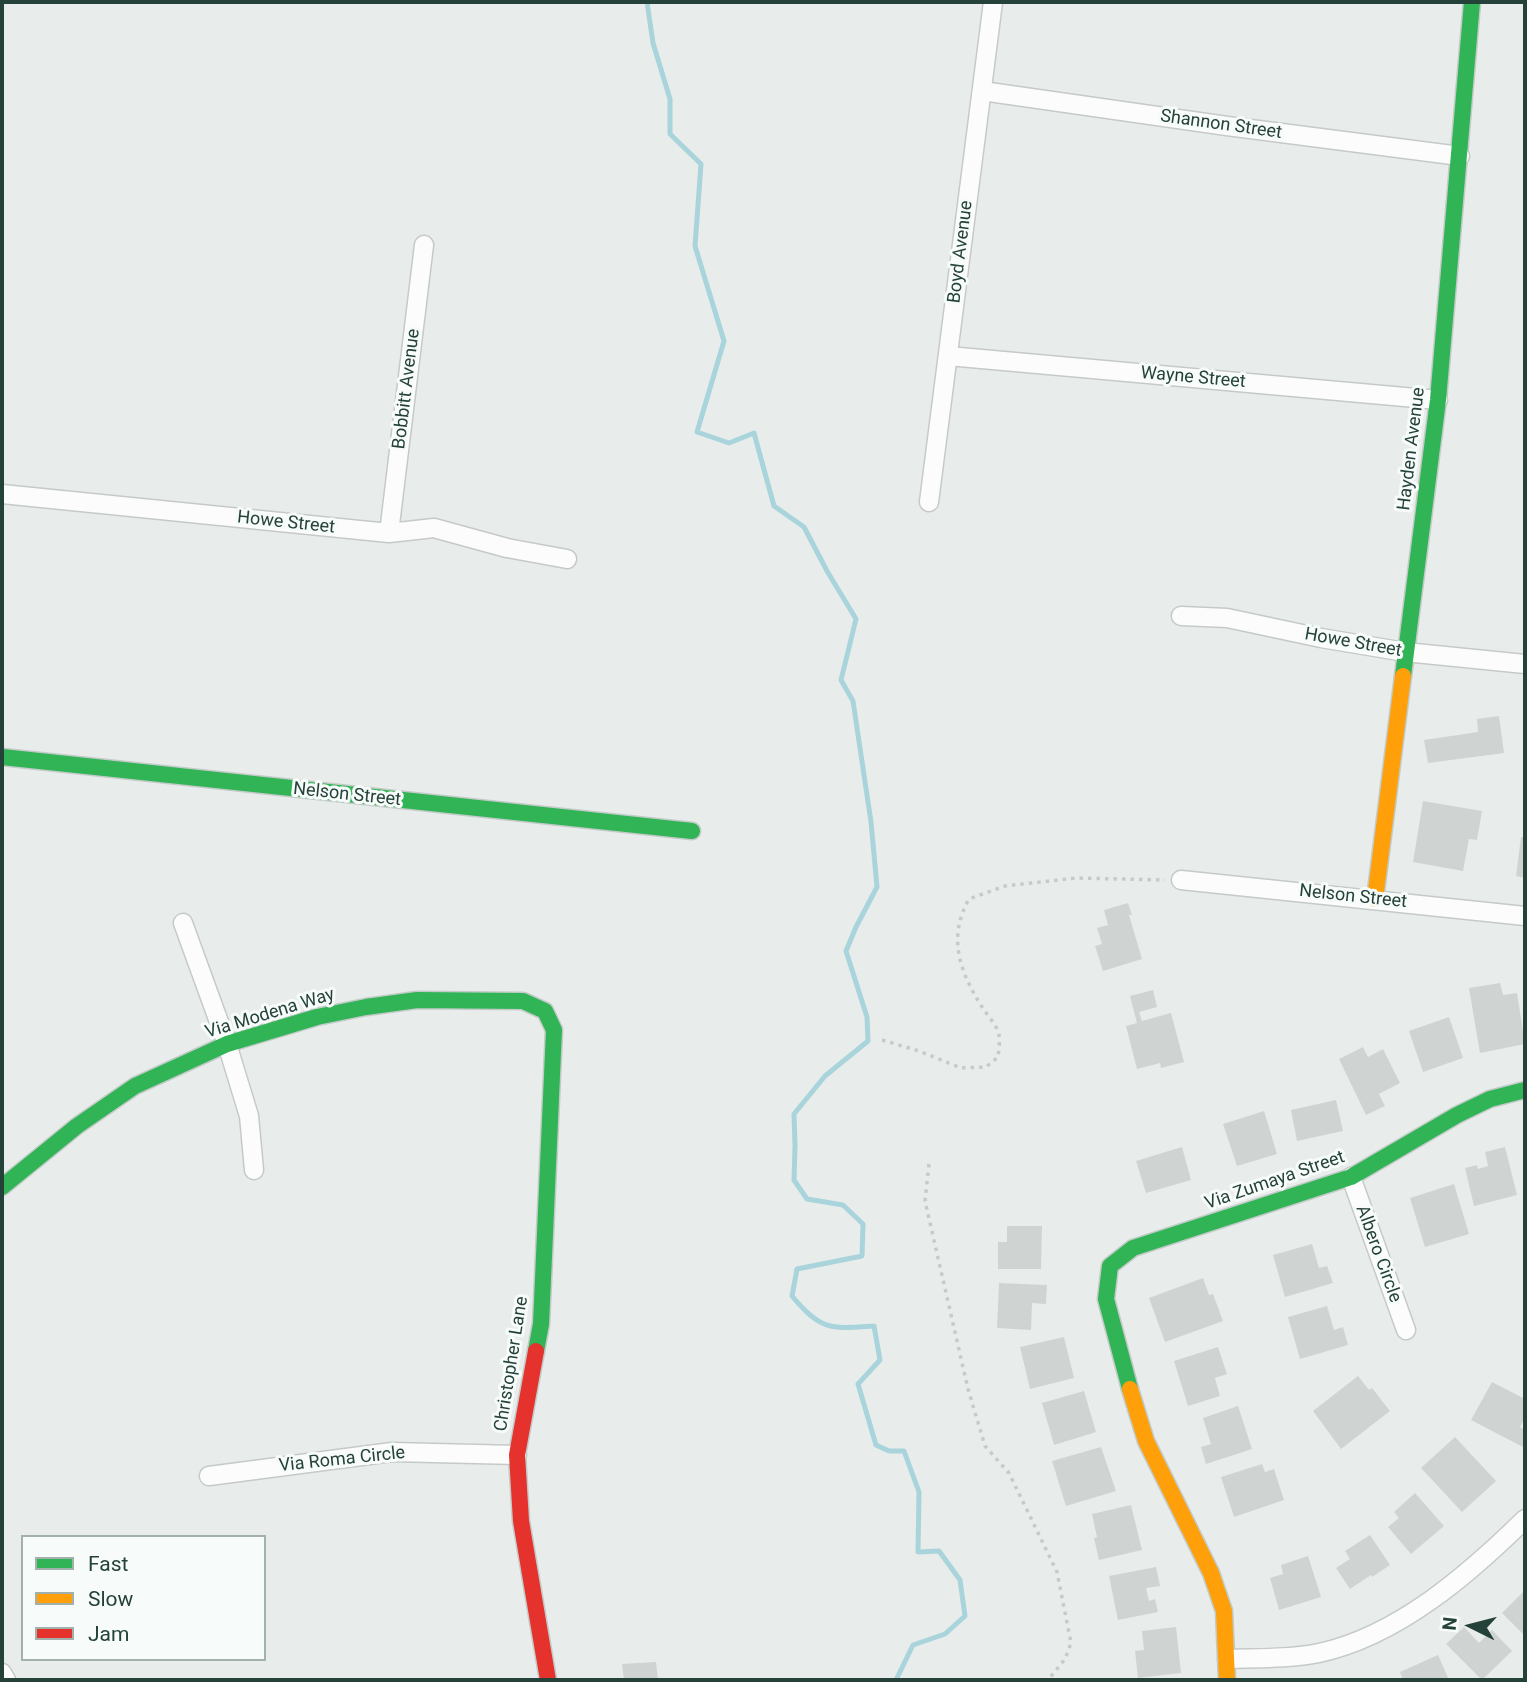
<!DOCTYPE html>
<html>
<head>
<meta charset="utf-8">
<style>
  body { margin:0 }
  #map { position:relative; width:1527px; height:1682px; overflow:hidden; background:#e8edeb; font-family:Roboto,sans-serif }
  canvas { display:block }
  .frame { position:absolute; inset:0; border:4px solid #24423a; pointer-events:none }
  .legend { position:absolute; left:21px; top:1535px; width:245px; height:126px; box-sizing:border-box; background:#f7fbf9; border:2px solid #a3b1ad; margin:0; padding:9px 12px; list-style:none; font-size:21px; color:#24423a }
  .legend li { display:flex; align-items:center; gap:14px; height:35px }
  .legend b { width:35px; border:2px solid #a3b1ad }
  .north { position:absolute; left:1436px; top:1591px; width:70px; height:70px; -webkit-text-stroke:5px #f7fbf9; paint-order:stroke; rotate:276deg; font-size:19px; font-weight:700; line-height:28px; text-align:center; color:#24423a }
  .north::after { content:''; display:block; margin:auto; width:24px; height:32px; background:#24423a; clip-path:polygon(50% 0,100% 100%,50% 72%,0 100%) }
</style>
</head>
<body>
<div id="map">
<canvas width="1527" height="1682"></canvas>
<div class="frame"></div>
<ul class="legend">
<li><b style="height:9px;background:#30b455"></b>Fast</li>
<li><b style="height:9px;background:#ff9f0a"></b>Slow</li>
<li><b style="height:9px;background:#e5322d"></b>Jam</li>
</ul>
<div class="north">N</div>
</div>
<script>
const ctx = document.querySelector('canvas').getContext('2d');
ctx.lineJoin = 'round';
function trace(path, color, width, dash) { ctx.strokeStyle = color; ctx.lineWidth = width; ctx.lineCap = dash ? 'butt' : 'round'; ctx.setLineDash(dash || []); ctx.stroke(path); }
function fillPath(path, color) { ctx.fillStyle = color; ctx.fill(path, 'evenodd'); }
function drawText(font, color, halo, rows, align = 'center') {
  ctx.font = font + ' Roboto,sans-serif'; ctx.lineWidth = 6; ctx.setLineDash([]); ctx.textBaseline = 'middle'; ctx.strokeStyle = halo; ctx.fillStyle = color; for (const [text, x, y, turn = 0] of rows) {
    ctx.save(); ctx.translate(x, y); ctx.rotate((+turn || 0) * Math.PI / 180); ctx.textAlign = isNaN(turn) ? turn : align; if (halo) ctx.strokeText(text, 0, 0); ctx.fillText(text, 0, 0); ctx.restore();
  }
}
trace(new Path2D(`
  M647 2 653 43 670 99V134L701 164 695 246 724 341 697 432 729 443 754 433 774 506 804 527 827 571 856 619 841 680 853 701 871 822 877 887 856 927 846 951 867 1017 868 1041 825 1076 794 1114 795 1146 794 1180 807 1199 843 1205 863 1224 862 1256 797 1269 792 1296C821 1331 831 1329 874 1326L880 1360 858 1384 876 1445 889 1451H904L919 1492 918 1552 939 1551 960 1580 965 1616 945 1634 913 1645 896 1680`), '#a9d4db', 5);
fillPath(new Path2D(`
  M1499 716 1504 753 1428 763 1424 740 1478 732 1477 719Z
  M1423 801 1482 811 1477 840 1469 839 1463 871 1413 862Z
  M1521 837H1525V878L1516 876Z
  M1128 903 1132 915H1129L1142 959 1103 971 1095 946 1102 944 1097 928 1108 925 1104 910Z
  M1500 983 1503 995 1517 993 1525 1044 1480 1053 1469 988Z
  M1153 990 1157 1007 1139 1012 1142 1021 1171 1013 1184 1062 1161 1068 1160 1063 1137 1069 1126 1026 1137 1023 1130 996Z
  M1449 1017 1463 1058 1423 1072 1409 1031Z
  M1363 1047 1368 1057 1383 1049 1400 1083 1379 1094 1385 1106 1366 1115 1339 1059Z
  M1336 1100 1343 1131 1297 1141 1291 1110Z
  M1264 1111 1277 1154 1237 1166 1223 1124Z
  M1182 1147 1191 1180 1146 1193 1136 1161Z
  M1505 1147 1517 1195 1474 1206 1465 1168 1477 1165 1478 1169 1488 1166 1485 1152Z
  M1454 1184 1469 1234 1425 1247 1410 1198Z
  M1007 1226H1042L1041 1269H998V1242H1007Z
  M1312 1244 1319 1268 1327 1266 1333 1283 1285 1297 1273 1255Z
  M1203 1278 1209 1295 1213 1294 1223 1321 1165 1342 1149 1298Z
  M999 1283 1047 1285 1046 1304 1032 1303 1031 1330 997 1328Z
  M1327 1306 1334 1330 1343 1327 1348 1345 1300 1359 1288 1317Z
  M1064 1337 1074 1378 1030 1389 1020 1347Z
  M1218 1347 1227 1374 1215 1378 1220 1396 1188 1406 1174 1361Z
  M1358 1376 1369 1390 1372 1388 1390 1411 1341 1449 1313 1411Z
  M1492 1382 1525 1399V1418L1520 1427 1525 1430V1448L1471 1420Z
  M1084 1391 1096 1432 1054 1445 1042 1403Z
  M1238 1406 1252 1449 1206 1464 1201 1447 1211 1444 1203 1418Z
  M1455 1437 1496 1481 1462 1512 1421 1468Z
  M1101 1447 1116 1491 1066 1506 1052 1461Z
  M1262 1464 1265 1472 1274 1469 1284 1500 1234 1517 1221 1477Z
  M1415 1493 1444 1526 1411 1554 1388 1527 1399 1518 1394 1512Z
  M1131 1505 1142 1550 1099 1560 1094 1538 1097 1537 1092 1514Z
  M1370 1535 1390 1565 1372 1577 1371 1575 1350 1589 1336 1568 1350 1559 1345 1551Z
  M1308 1556 1321 1597 1279 1610 1270 1578 1283 1574 1281 1565Z
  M1156 1567 1160 1586 1146 1588 1149 1601 1155 1599 1158 1612 1118 1620 1109 1576Z
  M1525 1590V1636L1502 1613Z
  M1176 1627 1181 1673 1138 1678 1135 1651 1144 1650 1142 1631Z
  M1464 1627 1479 1643 1492 1630 1512 1651 1482 1680 1446 1644Z
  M1438 1655 1449 1680H1403L1400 1672Z
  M656 1662 658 1680H624L622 1664Z`), '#cfd4d2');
const street = new Path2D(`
  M982 91 1227 126 1460 156
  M948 356 1438 400
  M2 494 389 533 434 528 507 548 567 559
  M929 502 993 2
  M389 533 424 245
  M1181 616 1227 618 1321 638 1405 652 1525 664
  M1181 880 1525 916
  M183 923 227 1044 249 1116 254 1170
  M1351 1177 1406 1330
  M209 1476 392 1452 517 1455
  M1227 1659C1258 1658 1289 1659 1319 1653 1398 1636 1469 1574 1525 1519
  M2 1673 6 1680`);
const fast = new Path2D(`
  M1403 676 1438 400 1472 2
  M2 757 692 831
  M2 1187 77 1126 135 1086 227 1044 317 1017 366 1007 417 1000 523 1001 545 1011 554 1030 541 1324 536 1351
  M1130 1389 1106 1299 1110 1266 1133 1248 1351 1177 1457 1115 1490 1099 1525 1090`);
const slow = new Path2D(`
  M1375 899 1403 676
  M1130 1389 1146 1441 1211 1573 1224 1611 1227 1680`);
const jam = new Path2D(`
  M536 1351 517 1455 521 1521 548 1680`);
trace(street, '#c5cac8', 21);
trace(fast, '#c3cbc8', 19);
trace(slow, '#c3cbc8', 19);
trace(jam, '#c3cbc8', 19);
trace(new Path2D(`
  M882 1040 919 1051 961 1068 986 1067 998 1057C999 1050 1000 1041 999 1035 997 1025 987 1015 982 1007 960 972 947 938 969 899L1005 886 1076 878 1165 880
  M929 1164 925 1201 968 1389 985 1446 1009 1473 1057 1572 1071 1643 1065 1659 1048 1680`), '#c3ccca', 3.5, [3.5, 5]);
trace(street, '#fcfcfc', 18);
trace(fast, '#30b455', 16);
trace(slow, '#ff9f0a', 16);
trace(jam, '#e5322d', 16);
drawText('18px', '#24423a', '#f7fbf9', [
  ["Shannon Street",1221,125,8],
  ["Boyd Avenue",961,252,-83],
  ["Wayne Street",1193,378,5],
  ["Bobbitt Avenue",407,389,-83],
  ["Hayden Avenue",1412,449,-83],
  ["Howe Street",286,523,6],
  ["Howe Street",1353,643,10],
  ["Nelson Street",347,795,6],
  ["Nelson Street",1353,897,6],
  ["Via Modena Way",270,1014,-17],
  ["Via Zumaya Street",1275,1181,-19],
  ["Albero Circle",1378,1254,70],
  ["Christopher Lane",512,1364,-81],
  ["Via Roma Circle",342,1460,-6]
]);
</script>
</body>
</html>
